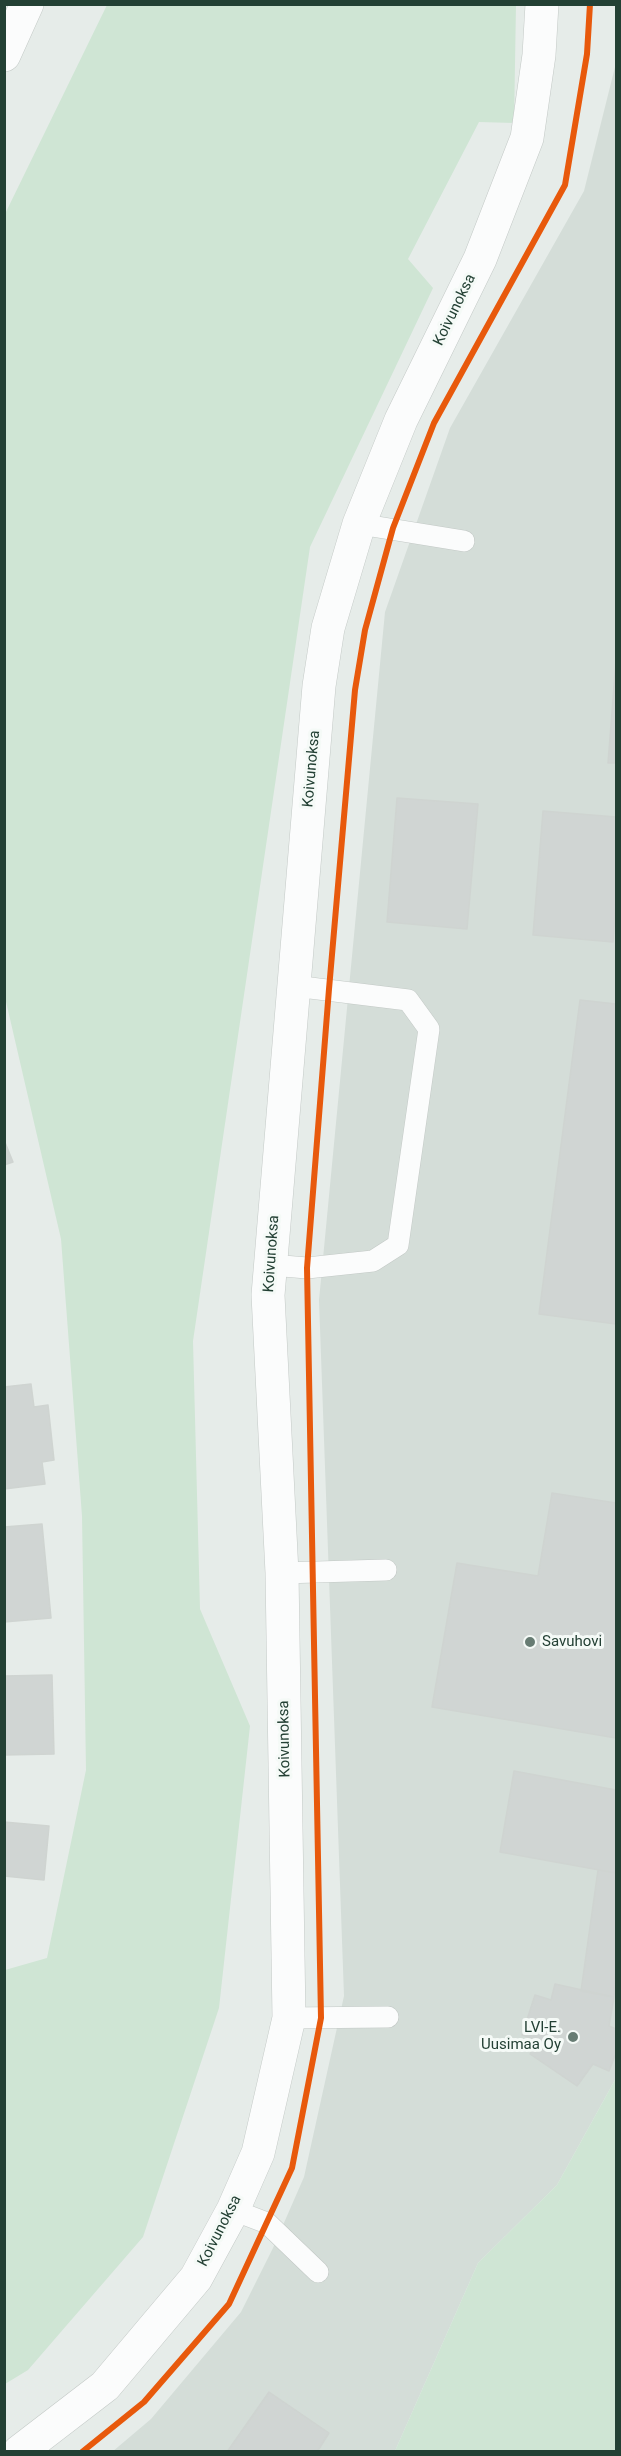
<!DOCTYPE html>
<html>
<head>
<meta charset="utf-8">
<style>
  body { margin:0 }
  #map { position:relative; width:621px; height:2456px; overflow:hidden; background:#e6ece9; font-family:Roboto,sans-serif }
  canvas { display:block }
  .frame { position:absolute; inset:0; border:6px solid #234034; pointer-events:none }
</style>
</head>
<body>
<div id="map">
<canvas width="621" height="2456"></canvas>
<div class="frame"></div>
</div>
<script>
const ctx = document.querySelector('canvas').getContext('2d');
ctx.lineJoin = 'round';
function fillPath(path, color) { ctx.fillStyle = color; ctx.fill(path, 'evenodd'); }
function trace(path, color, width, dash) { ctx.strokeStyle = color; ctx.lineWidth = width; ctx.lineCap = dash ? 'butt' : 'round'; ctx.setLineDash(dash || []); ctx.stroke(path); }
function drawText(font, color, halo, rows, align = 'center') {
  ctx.font = font + ' Roboto,sans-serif'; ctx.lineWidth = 6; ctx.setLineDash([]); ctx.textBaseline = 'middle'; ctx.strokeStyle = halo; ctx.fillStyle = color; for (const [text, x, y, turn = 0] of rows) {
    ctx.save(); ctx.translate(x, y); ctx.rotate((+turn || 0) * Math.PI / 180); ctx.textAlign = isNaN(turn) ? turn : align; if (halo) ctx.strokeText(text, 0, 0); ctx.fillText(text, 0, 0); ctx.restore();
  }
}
fillPath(new Path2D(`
  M616 63V2078L557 2185 478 2263 395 2451 112 2452 151 2419 241 2312 273 2248 304 2177 344 1996 319 1300 385 612 450 428 584 191Z`), '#d4ddd8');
fillPath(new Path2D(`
  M107 5H516L514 123 479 122 408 259 433 288 310 547 193 1341 200 1609 250 1726 219 2008 143 2237 28 2370 5 2384V1970L47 1958 86 1770 82 1516 61 1239 4 993V216Z
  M616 2078V2451H395L478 2263 557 2185Z`), '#cfe5d4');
const building = new Path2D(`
  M616 661V763H608Z
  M397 798 478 804 467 929 387 922Z
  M543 811 616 817V901L613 942 533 935Z
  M580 1000 616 1004V1324L539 1314Z
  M4 1140 13 1162 4 1165Z
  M31 1384 34 1407 48 1405 54 1460 42 1462 45 1484 4 1489V1387Z
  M552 1493 616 1503V1738L432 1707 457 1563 538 1576Z
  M42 1524 51 1618 4 1622V1527Z
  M52 1675 54 1754 4 1755V1676Z
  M514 1771 616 1790V1873L500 1852Z
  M4 1822 49 1826 44 1880 4 1876Z
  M598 1870 616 1873V1971L614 1997 581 1991Z
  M555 1984 614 1997 609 2026 616 2029V2053L609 2071 593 2064 577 2086 530 2054 538 2040 522 2035 535 1995 551 2000Z
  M269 2392 329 2433 317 2452H227Z`);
fillPath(building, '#d0d5d3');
trace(building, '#cfd4d1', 1.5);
const service = new Path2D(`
  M359 524 464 541
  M271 1265 307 1268 373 1261 398 1245 429 1029 408 1000 294 986
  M282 1573 386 1570
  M289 2018 388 2017
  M233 2210 267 2223 318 2272`);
const minor = new Path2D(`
  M4 55 27 4
  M19 2452 105 2386 196 2278 233 2210 258 2153 289 2018 282 1573 268 1295 319 686 328 628 359 524 401 420 480 259 527 138 539 55 542 4`);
trace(service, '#c3c9c6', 22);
trace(minor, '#c3c9c6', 34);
trace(service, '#fbfcfc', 21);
trace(minor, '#fbfcfc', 33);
trace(new Path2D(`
  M82 2452 144 2402 229 2304 292 2168 321 2018 307 1268 329 989 355 690 365 630 393 528 434 423 565 185 587 54 590 4`), '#e8590c', 6);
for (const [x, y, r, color] of [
  [530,1642,6,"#677c73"],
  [573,2037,6,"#677c73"]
]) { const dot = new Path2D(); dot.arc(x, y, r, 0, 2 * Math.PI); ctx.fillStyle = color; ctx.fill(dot); trace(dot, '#f5faf7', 2); }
drawText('15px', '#234034', '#f5faf7', [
  ["Koivunoksa",455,310,-64],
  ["Koivunoksa",312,769,-85],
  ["Koivunoksa",272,1254,-86],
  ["Koivunoksa",285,1739,-91],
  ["Koivunoksa",220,2231,-63]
]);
drawText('15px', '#234034', '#f5faf7', [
  ["Savuhovi",542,1642],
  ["LVI-E.",561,2028,"right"],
  ["Uusimaa Oy",561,2045,"right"]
], 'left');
</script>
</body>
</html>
